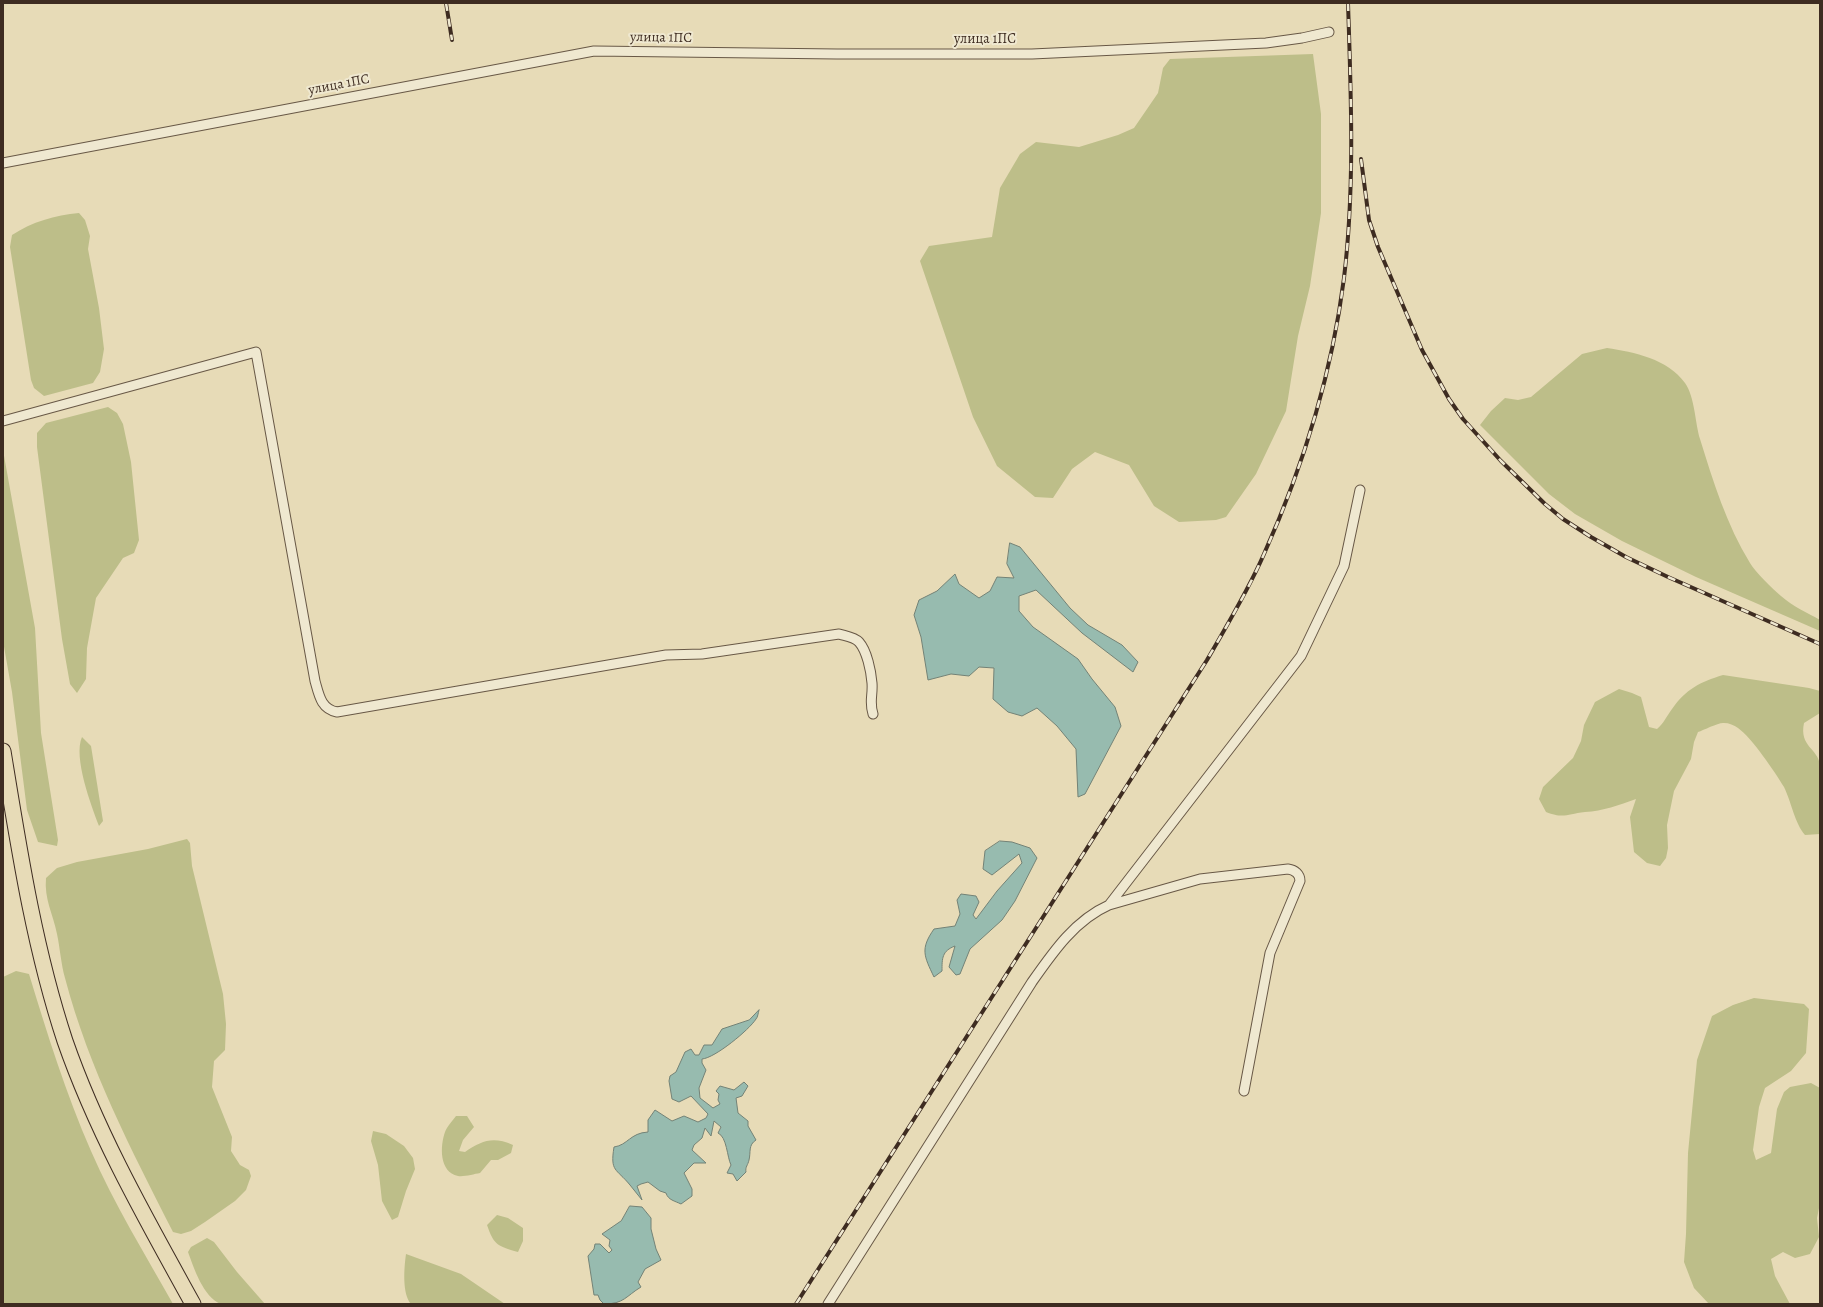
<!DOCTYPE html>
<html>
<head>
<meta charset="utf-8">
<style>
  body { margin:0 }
  #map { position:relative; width:1823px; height:1307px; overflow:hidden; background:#e7dbb7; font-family:Alegreya,serif }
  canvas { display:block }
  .frame { position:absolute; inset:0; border:4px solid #3e2c21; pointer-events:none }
</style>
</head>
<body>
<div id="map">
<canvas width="1823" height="1307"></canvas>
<div class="frame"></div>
</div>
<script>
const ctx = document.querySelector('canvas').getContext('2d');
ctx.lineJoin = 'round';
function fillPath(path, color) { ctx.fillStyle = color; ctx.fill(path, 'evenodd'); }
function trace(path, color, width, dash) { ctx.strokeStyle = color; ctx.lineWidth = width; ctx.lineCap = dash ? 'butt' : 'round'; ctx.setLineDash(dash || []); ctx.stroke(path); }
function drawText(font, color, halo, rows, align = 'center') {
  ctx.font = font + ' Alegreya,serif'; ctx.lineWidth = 4; ctx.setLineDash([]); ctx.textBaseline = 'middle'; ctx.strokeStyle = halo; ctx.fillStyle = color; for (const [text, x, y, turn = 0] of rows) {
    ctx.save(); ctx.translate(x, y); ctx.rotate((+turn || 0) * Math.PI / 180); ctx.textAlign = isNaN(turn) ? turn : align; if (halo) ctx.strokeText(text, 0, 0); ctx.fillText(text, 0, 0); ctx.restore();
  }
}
fillPath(new Path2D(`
  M1313 54 1321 114V213L1310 286 1298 336 1286 411 1256 474 1226 517 1216 520 1179 522 1154 506 1129 465 1095 452 1072 469 1053 498 1035 497 997 466 973 417 920 261 929 246 992 237 1000 188 1020 154 1036 142 1079 147 1118 135 1134 128 1158 93 1163 68 1170 59Z
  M79 213 85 220 90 236 88 249 99 308 104 349 100 372 93 383 44 396 34 388 31 380 10 247 12 235C32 222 55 215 79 213Z
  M1607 348C1634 352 1668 359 1685 383 1695 397 1695 423 1700 439 1713 481 1727 526 1750 563 1756 573 1772 588 1781 596 1792 606 1808 613 1820 620V631L1696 577 1622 541 1575 514 1549 494 1480 425 1491 411 1505 398 1518 400 1531 397 1582 354Z
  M108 407 117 413 123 424 131 462 139 540 134 553 123 558 96 598 87 648 86 679 77 693 70 684 62 639 37 447V433L46 423Z
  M3 450 35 628 41 733 58 840 57 846 38 842 27 810 12 692 3 641Z
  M1723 675 1809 688 1820 691V713L1804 723C1799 747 1818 748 1820 765 1823 787 1820 812 1820 834L1805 835C1795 824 1791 801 1784 787 1775 772 1752 738 1738 728 1734 725 1729 723 1724 723 1719 722 1704 730 1698 732L1694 742 1691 759 1674 791 1667 825 1668 848 1666 858 1660 866 1647 863 1634 852 1630 817 1636 799C1619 805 1603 811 1585 812 1567 814 1564 819 1546 812L1539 799 1543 787 1573 758 1581 741 1584 725 1595 702 1619 689 1632 693 1641 697 1649 727 1657 729C1664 723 1666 717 1672 709 1686 689 1700 682 1723 675Z
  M82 737 91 746 103 821 99 826C91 805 73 757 82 737Z
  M187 839 190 843 192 866 223 994 226 1024 225 1050 214 1061 212 1087 232 1137 231 1151 240 1165 249 1170 251 1176 246 1190 235 1201 205 1222 191 1231 181 1234 173 1232C131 1149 89 1069 65 978 61 964 60 948 57 934 53 914 44 899 46 878L57 868 77 862 148 849Z
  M16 971 29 974C47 1033 66 1094 91 1151 114 1204 145 1254 173 1304H3V977Z
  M1754 998 1804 1004 1809 1009 1806 1053 1791 1071 1765 1088 1759 1107 1753 1150 1756 1160 1771 1153 1777 1109 1784 1092 1790 1087 1811 1083 1820 1088V1203L1817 1218 1819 1237 1810 1254 1795 1258 1783 1252 1771 1259 1775 1276 1790 1304H1709L1694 1288 1684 1262 1686 1234 1688 1153 1697 1060 1712 1016 1733 1005Z
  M456 1116H467L474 1127 463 1140 459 1151 465 1152C482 1141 492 1136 513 1145L511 1153 498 1160H491L480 1173C474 1174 464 1177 458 1176 439 1172 440 1146 445 1132 447 1127 452 1121 456 1116Z
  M373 1131 386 1134 404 1146 413 1158 415 1169 406 1191 398 1217 392 1220 382 1201 378 1165 371 1141Z
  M497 1215 508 1218 523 1228V1241L518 1252C497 1246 494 1245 487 1225Z
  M207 1238 214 1242 237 1272 265 1304C256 1304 228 1306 221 1304 203 1297 194 1268 188 1252L191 1247Z
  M406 1254 461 1274 505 1304H411C402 1294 404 1268 406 1254Z`), '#bdbe89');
const water = new Path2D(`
  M1010 543 1020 547 1070 608 1088 625 1122 645 1138 662 1133 672 1082 633 1036 590 1019 596V611L1033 627 1078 659 1092 679 1115 707 1121 726 1085 794 1078 797 1076 749 1057 726 1037 708 1022 716 1008 712 993 699 994 668 979 667 969 676 951 674 928 680 921 637 914 615 919 600 937 591 955 574 959 584 979 598 990 591 997 577 1014 578 1007 564Z
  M1000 841 1012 842 1030 848 1037 858 1015 901 1002 920 970 949 960 974 956 975 949 967 955 946C942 951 942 958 942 971L934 977C924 956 920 949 934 929L955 926 960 914 957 900 961 894 976 896 979 902 973 915 976 919 997 891 1022 863 1019 854 992 875 983 869 985 851Z
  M759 1010C758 1013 758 1017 756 1019 749 1030 715 1058 702 1059V1063L706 1070 699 1088 700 1098 713 1108 720 1104 718 1100 719 1094 716 1091 720 1086 734 1090 744 1082 748 1086 742 1096 736 1098 738 1113 748 1121V1126L756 1140C748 1145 751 1152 749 1160 748 1165 745 1167 746 1172L737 1181 733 1174 727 1173 731 1165C727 1157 727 1137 718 1133L721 1127 714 1121 711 1136 705 1128 702 1138 694 1145 692 1150 706 1163H694L684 1173 692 1189V1196L681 1204C675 1201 668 1200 666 1193L660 1191 648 1182 641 1184 637 1186 642 1200C638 1195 634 1190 630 1185 616 1168 610 1172 614 1147 628 1145 630 1133 648 1132V1120L655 1110 672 1121 684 1116 698 1122 706 1118 708 1114 691 1096 679 1102 672 1099 669 1081 670 1076 676 1072 685 1052 691 1049 695 1055H699L704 1045H712L722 1029 749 1020Z
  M630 1206 642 1207 651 1218V1229L656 1249 661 1260 645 1269 638 1282 641 1287C626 1296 624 1304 604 1304L600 1300 598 1295H594L588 1256 594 1249 595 1244H600L609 1253 612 1250 609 1246 610 1240 602 1234 621 1221Z`);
fillPath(water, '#97bbaf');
trace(water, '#738276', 1);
const minor = new Path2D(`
  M3 163 594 51 837 54H1032L1266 43 1302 38 1329 32
  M3 421 256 352 315 681C319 695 321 709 337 712L666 655 702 654 839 634C845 636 854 637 859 642 867 651 871 671 872 683 873 695 869 702 873 714
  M1109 905 1301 656 1344 566 1360 490
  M828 1304 1032 982C1053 952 1075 920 1109 905L1200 879 1288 869C1295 870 1300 874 1300 881L1270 953 1244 1091`);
const primary = new Path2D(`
  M3 751C19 849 34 947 65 1041 97 1133 146 1219 193 1304`);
trace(minor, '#685846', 11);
trace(primary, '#3e2c21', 17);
trace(minor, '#efe8d0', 9);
trace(primary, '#e7dbb7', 15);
const rail = new Path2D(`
  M446 3 452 40
  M1361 159 1369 220 1378 247 1422 350 1449 399 1463 419 1501 461 1545 504 1563 519 1591 537 1626 557 1668 577 1820 644
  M796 1304 1207 660C1227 625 1248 591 1264 554 1303 467 1332 373 1344 278 1355 187 1351 94 1348 3`);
trace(rail, '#3e2c21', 4);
trace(rail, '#efe8d0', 2.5, [8]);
drawText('14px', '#3e2c21', '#efe8d0', [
  ["улица 1ПС",661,38,1],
  ["улица 1ПС",985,40],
  ["улица 1ПС",339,85,-11]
]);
</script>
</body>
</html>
